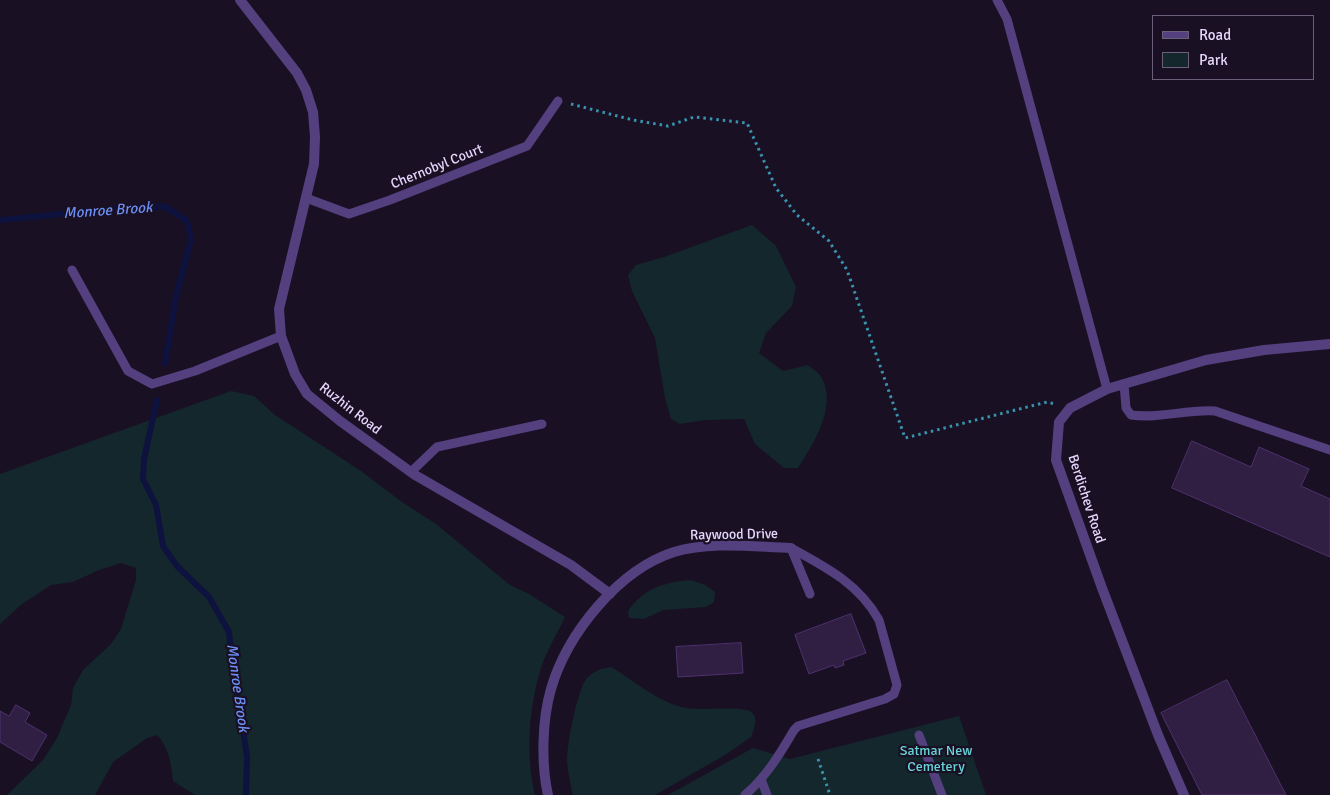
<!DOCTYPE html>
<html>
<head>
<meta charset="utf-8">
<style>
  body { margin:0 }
  #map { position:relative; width:1330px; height:795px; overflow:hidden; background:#191024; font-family:Signika,sans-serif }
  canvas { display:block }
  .legend { position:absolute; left:1152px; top:15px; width:162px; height:65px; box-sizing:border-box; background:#191024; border:1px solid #6b5f7a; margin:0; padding:6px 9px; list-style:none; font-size:15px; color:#e5d6fc }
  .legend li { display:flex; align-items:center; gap:10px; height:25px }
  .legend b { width:25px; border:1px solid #6b5f7a }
</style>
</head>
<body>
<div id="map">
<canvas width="1330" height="795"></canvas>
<ul class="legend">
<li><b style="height:6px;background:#543f7f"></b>Road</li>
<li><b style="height:14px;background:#14272d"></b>Park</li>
</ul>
</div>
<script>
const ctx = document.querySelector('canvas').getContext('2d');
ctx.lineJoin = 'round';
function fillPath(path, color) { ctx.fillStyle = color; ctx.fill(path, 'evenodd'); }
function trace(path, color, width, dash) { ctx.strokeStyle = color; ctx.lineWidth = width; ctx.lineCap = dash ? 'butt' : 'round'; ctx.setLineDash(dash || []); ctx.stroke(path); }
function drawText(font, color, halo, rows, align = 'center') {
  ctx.font = font + ' Signika,sans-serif'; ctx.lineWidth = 4.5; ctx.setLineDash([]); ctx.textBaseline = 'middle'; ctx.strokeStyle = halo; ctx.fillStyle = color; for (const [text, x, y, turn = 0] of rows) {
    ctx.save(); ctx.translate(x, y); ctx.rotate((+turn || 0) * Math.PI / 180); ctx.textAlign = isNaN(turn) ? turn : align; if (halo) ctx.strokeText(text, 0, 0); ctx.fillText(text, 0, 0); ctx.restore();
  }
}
fillPath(new Path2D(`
  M752 225 776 246 796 287 792 306 766 333 759 353 783 371 808 365C811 368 817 371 820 375 839 404 814 443 798 468H784L755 444 744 419 705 420 680 424 671 419 665 398 655 338 632 291 628 275 636 265 664 257Z
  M231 391 254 396 275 415 361 471 402 502 436 524 510 585 529 594 565 617C558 632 549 647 543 662 529 703 525 753 535 795H195L173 781C171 763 169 748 157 735L147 738 113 762 95 795H7L43 760 57 738 71 705 73 688 83 670 111 644 121 629 136 580V568L121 563 99 570 73 582 51 585 22 604 0 624V474Z
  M691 580 705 585 715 592 714 602 706 607 663 610 644 619 629 618 628 611C643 589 664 582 691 580Z
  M611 667C633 680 661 704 686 708 700 711 743 705 751 712 759 718 754 729 751 737L725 755 655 795H573C570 783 568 773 567 761 567 744 577 690 587 678 594 671 602 668 611 667Z
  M959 716 986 795H668L753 748 790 759Z`), '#14272d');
trace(new Path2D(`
  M0 220 142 206 166 207 187 221 191 239 176 296 165 363
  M157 400 144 459 143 479 156 505 163 546 177 566 209 597 229 632 235 688 239 702 247 757 246 795`), '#0e123f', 6);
const building = new Path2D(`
  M1192 441 1251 467 1259 447 1309 469 1301 486 1330 499V557L1172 488Z
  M851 614 866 653 843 661 844 665 835 668 834 665 809 674 795 635Z
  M741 643 743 673 678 677 676 647Z
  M1227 680 1286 795H1202L1161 713Z
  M16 705 30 713 25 722 47 735 32 761 0 742V711L9 716Z`);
fillPath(building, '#301e43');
trace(building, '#4e326e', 1);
trace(new Path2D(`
  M571 104 633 120 668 126 694 117 747 123 776 188 797 215 829 241 847 270 905 438 1047 402 1055 404
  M818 759 830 795`), '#3894ae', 3, [2.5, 4]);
trace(new Path2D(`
  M997 0 1007 19 1107 389
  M306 198 349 214 390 200 527 146 558 101
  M72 270 128 371 152 384 195 371 281 336
  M1124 384 1126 408 1131 415C1159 419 1187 409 1215 411L1330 450
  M411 472 437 447 542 424
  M791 548 810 594
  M919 735 942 795
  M761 779 767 795
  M745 795C766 777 780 754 794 730L798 726 885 699 894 694 897 685 879 620C859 584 826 567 791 548`), '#543f7f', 9);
trace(new Path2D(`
  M240 0 297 73 306 90 313 112 315 137 314 164 279 309 281 336 295 374 307 394 340 421 415 475 571 565 610 594
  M548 795C541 764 542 720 551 689 567 634 618 570 674 552 711 541 754 547 791 548
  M1184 795 1158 735 1102 588 1056 460 1059 422 1070 408 1107 389 1206 360 1264 350 1330 344`), '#543f7f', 10);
drawText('14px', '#e5d6fc', '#191024', [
  ["Chernobyl Court",437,167,-22],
  ["Ruzhin Road",350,409,38],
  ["Berdichev Road",1086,499,72],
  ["Raywood Drive",734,535,-1]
]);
drawText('14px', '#67d3d7', '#191024', [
  ["Satmar New",936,751],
  ["Cemetery",936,767]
]);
drawText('italic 15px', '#6c8ff4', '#191024', [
  ["Monroe Brook",108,211,-4],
  ["Monroe Brook",237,688,82]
]);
</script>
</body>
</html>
